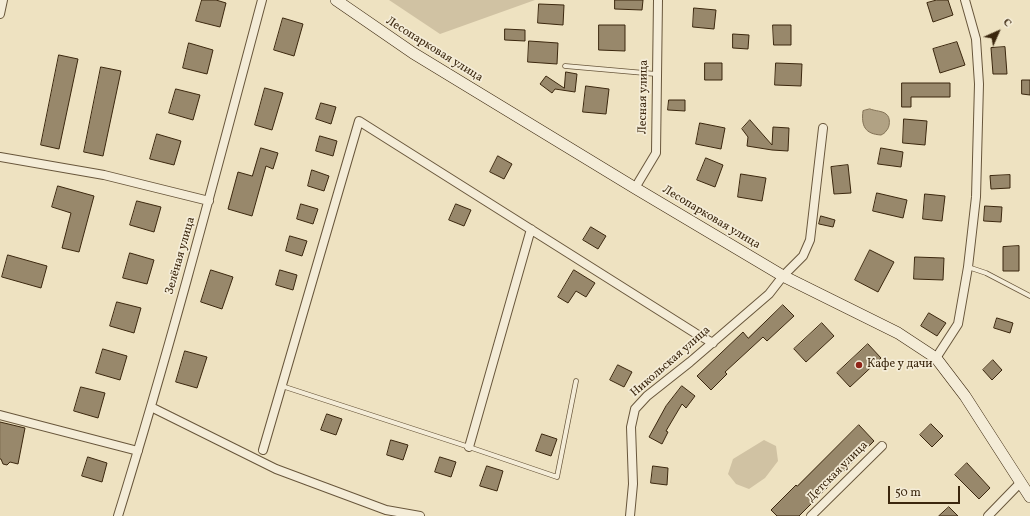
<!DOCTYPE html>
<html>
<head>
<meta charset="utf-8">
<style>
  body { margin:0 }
  #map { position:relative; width:1030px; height:516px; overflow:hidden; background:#eee2c1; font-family:Vollkorn,serif }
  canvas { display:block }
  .north { position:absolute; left:978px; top:12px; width:40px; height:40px; -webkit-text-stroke:3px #f4ecd7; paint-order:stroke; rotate:45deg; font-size:11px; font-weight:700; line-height:16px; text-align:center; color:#3b270e }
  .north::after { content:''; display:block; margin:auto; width:14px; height:18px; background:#3b270e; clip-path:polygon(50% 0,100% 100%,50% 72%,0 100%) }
  .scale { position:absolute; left:888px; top:486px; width:72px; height:18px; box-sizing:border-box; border:2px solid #3b270e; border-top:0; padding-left:5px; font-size:12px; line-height:14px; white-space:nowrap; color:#3b270e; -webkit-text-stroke:3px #f4ecd7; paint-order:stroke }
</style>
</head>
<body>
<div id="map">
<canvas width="1030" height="516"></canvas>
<div class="north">С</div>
<div class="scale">50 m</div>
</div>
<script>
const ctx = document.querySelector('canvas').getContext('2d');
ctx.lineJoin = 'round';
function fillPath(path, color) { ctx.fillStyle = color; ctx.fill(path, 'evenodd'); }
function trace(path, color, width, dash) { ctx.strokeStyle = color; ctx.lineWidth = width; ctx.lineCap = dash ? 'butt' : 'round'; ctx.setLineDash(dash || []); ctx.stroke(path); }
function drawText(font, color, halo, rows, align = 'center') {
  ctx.font = font + ' Vollkorn,serif'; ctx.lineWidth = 3.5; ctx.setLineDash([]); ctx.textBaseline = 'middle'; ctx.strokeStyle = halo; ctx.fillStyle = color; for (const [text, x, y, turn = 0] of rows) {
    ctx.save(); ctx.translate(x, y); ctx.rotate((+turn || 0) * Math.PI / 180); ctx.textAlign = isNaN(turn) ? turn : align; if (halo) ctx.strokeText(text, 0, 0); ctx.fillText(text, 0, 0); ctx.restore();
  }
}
fillPath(new Path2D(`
  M389 0H535L440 34Z
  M764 440 776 446 778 461 765 478 749 489 736 484 728 474 733 459Z`), '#d0c2a3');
const water = new Path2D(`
  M870 109C875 111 883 111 886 114 891 117 890 128 886 131 885 133 883 134 881 135 865 134 861 126 863 111Z`);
fillPath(water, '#b1a284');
trace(water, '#827155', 1);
const building = new Path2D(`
  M202 0H216L226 3 220 27 196 21Z
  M615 0H643L642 10 615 9Z
  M937 0H948L953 15 933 22 927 3Z
  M539 4 564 5 563 25 538 23Z
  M694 8 716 10 714 29 693 27Z
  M283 18 303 24 294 56 274 50Z
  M599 25H625V51L599 50Z
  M773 25H791V45H774Z
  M505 29 525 30V41L505 40Z
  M733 34 749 35 748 49 733 48Z
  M529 41 558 43 557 64 528 62Z
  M957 42 965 65 940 73 933 49Z
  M189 43 213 50 207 74 183 68Z
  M1005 47 1007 74H993L991 48Z
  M59 55 78 59 59 149 41 145Z
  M705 63H722V80H705Z
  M776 63 802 64 801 86 775 85Z
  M101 67 121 71 103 156 84 152Z
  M566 72 577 74 575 92 555 89 552 93 540 84 546 76 564 88Z
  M1022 80H1030V95L1022 94Z
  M902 83H950V97H911V107H902Z
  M586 86 609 89 606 114 583 112Z
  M265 88 283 93 272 130 255 125Z
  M176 89 200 95 193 120 169 113Z
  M669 100H685V111L668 110Z
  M321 103 336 107 331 124 316 119Z
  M904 119 927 121 925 145 903 143Z
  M750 120 772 145 773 127 789 128 788 151 772 150 747 146 748 137 742 129Z
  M700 123 725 128 721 149 696 144Z
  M157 134 181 141 174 165 150 159Z
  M320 136 337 141 333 156 316 151Z
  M261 148 278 153 273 169 266 166 252 216 228 209 238 172 252 176Z
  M881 148 903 152 901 167 878 164Z
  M498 156 512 164 504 179 490 172Z
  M706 158 723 165 715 187 697 180Z
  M848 165 851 193 834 194 831 167Z
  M312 170 329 176 324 191 308 186Z
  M741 174 766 178 762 201 738 197Z
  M1010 175V188L991 189 990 176Z
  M58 186 94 196 79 252 62 248 71 213 52 207Z
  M877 193 907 200 903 218 873 211Z
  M925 194 945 196 942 221 923 219Z
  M137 201 161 207 154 232 130 225Z
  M301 204 318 209 313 224 297 219Z
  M456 204 471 210 464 226 449 220Z
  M985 206 1002 207 1001 222 984 221Z
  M821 216 835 220 833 227 819 224Z
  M591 227 606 236 598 249 583 240Z
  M290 236 307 241 302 256 286 251Z
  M1019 246V271H1003V247Z
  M870 250 894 262 878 292 855 280Z
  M130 253 154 260 147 284 123 278Z
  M8 255 47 266 41 288 2 277Z
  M915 257 944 258 943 280 914 279Z
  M211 270 233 277 222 309 201 302Z
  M280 270 297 275 293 290 276 285Z
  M574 270 595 283 586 297 576 291 568 303 558 297Z
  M117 302 141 308 134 333 110 326Z
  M783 305 794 316 767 341 763 337 725 372 727 374 711 390 697 376 743 332 748 338Z
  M929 313 946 323 937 336 921 326Z
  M997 318 1013 323 1010 333 994 328Z
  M822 323 834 336 806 362 794 349Z
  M868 344 881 358 850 387 837 373Z
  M103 349 127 356 120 380 96 373Z
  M185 351 207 357 197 388 176 382Z
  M993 360 1002 370 992 380 983 370Z
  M618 365 632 372 624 387 610 380Z
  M682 386 695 396 686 408 682 404 666 431 668 432 662 444 649 437 666 406Z
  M81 387 105 393 98 418 74 411Z
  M327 414 342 419 336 435 321 430Z
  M0 422 25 428 18 464 10 462 7 465 3 464 1 459H0Z
  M931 424 943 436 932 447 920 435Z
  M859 425 874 441 799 516H777L771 510 796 485 797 486Z
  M542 434 557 439 551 456 536 451Z
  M391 440 408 445 403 460 387 455Z
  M88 457 107 463 102 482 82 476Z
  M440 457 456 462 451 477 435 472Z
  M967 463 990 488 979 499 955 475Z
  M487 466 503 471 497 491 480 486Z
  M653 466 668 468 667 485 651 483Z
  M949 507 958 516H939Z`);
fillPath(building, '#98886b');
trace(building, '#3b270e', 1);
const lane = new Path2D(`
  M565 66 656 74
  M968 267 986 273 1030 296
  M282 386 469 447 557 477 576 381`);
const street = new Path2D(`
  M0 14 3 0
  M0 157 104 175 209 201
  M635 188 656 153 658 0
  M936 358 958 324 968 267 976 197 979 84 976 39 965 0
  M151 407 276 469 386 510 420 516
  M0 415 138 451
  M469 447 531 229
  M263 450 359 121 695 333 713 343
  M118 516C171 345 216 173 262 0
  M630 516 633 484 631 427 635 409 647 396 690 362 769 294 783 276 803 256 810 240 823 128
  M811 516 882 446
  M988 516 1021 482`);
const secondary = new Path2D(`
  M336 0 413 53 635 188 783 276 898 333 936 358 965 396 1030 497`);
trace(lane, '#68563b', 5.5);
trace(street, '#68563b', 10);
trace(secondary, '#3b270e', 12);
trace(lane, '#f4ecd7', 4);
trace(street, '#f4ecd7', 8);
trace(secondary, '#f4ecd7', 11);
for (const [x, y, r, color] of [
  [859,365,4,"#8f2418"]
]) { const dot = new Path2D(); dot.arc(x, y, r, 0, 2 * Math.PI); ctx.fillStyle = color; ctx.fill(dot); trace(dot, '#f4ecd7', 1.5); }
drawText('12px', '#3b270e', '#f4ecd7', [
  ["Лесопарковая улица",434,50,32],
  ["Лесная улица",644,97,-89],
  ["Лесопарковая улица",711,218,31],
  ["Зелёная улица",181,256,-74],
  ["Никольская улица",671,362,-41],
  ["Детская улица",838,472,-45]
]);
drawText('12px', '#3b270e', '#f4ecd7', [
  ["Кафе у дачи",867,365]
], 'left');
</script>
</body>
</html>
